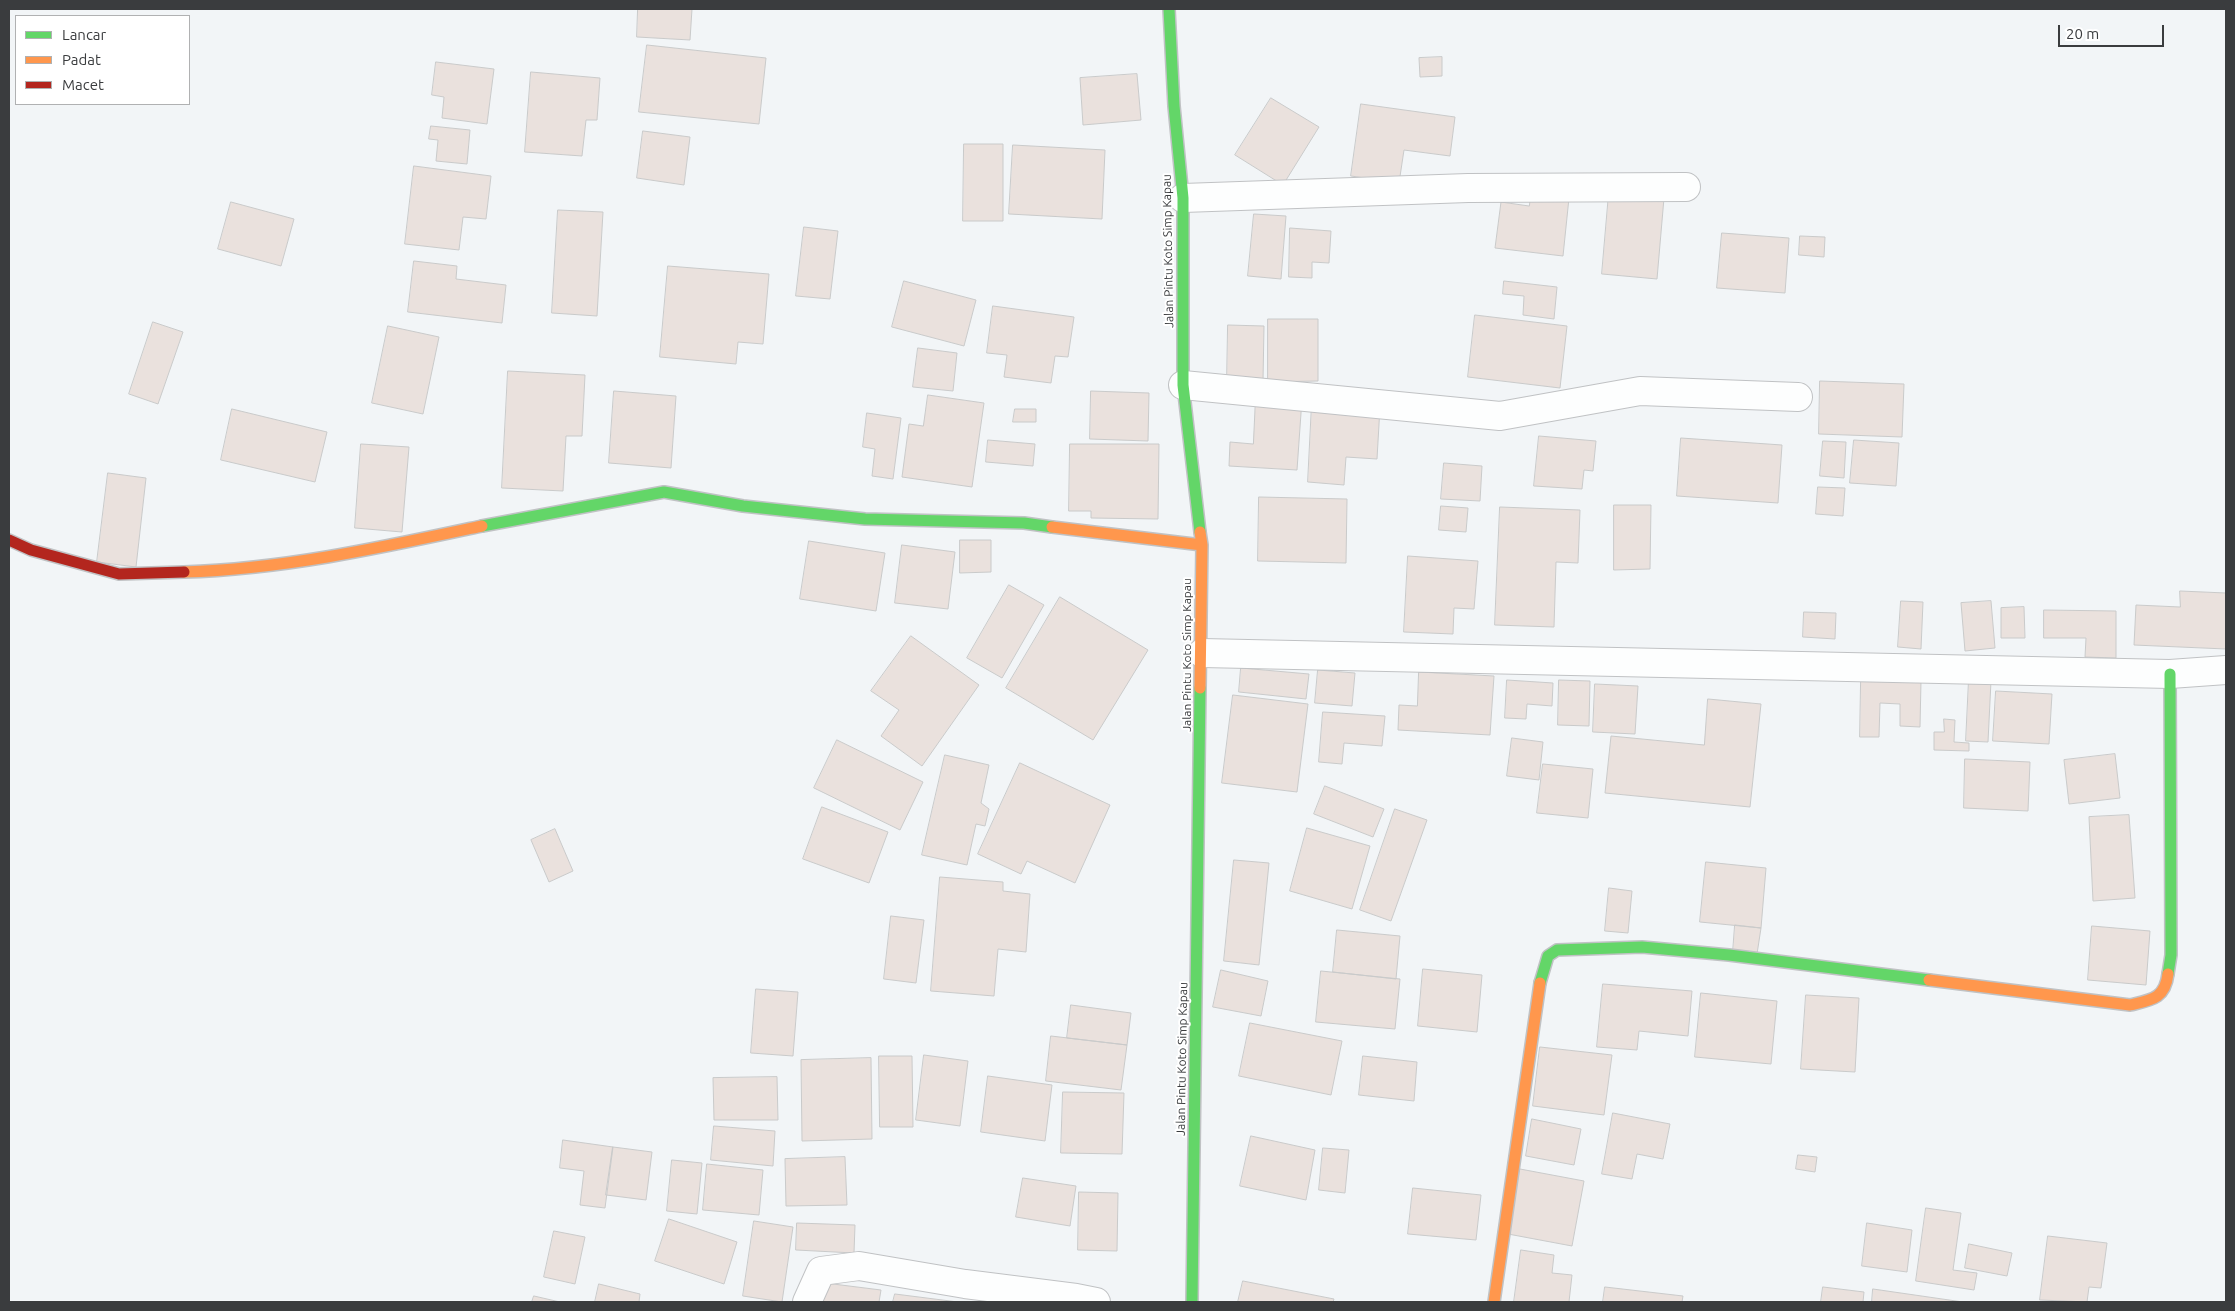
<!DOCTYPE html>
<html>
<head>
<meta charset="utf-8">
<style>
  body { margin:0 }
  #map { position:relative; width:2235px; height:1311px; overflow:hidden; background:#f2f5f7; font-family:Ubuntu,sans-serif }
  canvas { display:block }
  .frame { position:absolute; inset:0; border:10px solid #3a3c3e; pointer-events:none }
  .legend { position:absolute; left:15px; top:15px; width:175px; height:90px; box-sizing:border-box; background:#fff; border:1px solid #b0b1b2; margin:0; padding:6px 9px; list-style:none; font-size:15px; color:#3a3c3e }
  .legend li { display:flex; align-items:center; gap:10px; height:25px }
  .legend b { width:25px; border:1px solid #b0b1b2 }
  .scale { position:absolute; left:2058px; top:25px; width:106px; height:22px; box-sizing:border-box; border:2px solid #3a3c3e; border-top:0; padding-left:6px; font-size:15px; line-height:18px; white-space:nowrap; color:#3a3c3e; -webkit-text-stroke:4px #fff; paint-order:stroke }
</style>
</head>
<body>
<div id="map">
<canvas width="2235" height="1311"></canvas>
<div class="frame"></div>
<ul class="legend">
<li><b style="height:6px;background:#63d668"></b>Lancar</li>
<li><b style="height:6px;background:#ff974d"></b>Padat</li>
<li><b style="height:6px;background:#b3261e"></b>Macet</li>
</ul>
<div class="scale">20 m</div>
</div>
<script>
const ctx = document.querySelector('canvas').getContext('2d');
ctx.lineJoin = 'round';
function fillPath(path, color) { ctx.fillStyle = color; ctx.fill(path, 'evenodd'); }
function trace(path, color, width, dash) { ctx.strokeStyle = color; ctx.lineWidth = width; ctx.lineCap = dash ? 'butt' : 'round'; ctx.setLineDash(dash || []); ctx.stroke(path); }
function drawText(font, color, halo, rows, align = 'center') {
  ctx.font = font + ' Ubuntu,sans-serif'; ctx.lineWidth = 4; ctx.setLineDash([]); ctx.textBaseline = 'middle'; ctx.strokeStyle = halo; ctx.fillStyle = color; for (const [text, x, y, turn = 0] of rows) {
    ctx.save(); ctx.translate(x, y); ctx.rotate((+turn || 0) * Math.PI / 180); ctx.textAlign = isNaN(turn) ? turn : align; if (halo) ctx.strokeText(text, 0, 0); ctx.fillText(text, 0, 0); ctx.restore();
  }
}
const building = new Path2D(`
  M638 9H692L690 40 637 37Z
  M647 45 766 58 759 124 639 112Z
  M1442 57V76L1420 77 1419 58Z
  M436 62 494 69 487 124 442 118 444 97 432 95Z
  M531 72 600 78 597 120H586L582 156 525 152Z
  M1137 74 1141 120 1083 125 1080 78Z
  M1271 98 1319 127 1283 185 1235 155Z
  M1361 104 1455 117 1450 156 1404 150 1399 183 1351 176Z
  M431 126 470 130 467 164 436 161 438 140 429 139Z
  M643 131 690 137 684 185 637 178Z
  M964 144H1003V221H963Z
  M1013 145 1105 150 1102 219 1009 214Z
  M414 166 491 176 486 219 463 217 459 250 405 244Z
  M1609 193 1664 198 1657 279 1602 274Z
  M1531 194 1569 198 1563 256 1495 248 1501 202 1529 206Z
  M231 202 294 219 281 266 218 249Z
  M558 210 603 212 597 316 552 313Z
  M1254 214 1286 216 1281 279 1248 276Z
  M804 227 838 231 830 299 796 296Z
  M1290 228 1331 231 1329 263 1312 262V278L1289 277Z
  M1722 233 1789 238 1785 293 1717 288Z
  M1800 236 1825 237 1824 257 1799 255Z
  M414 261 457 266 456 279 506 285 502 323 408 312Z
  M668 266 769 274 763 344 738 342 736 364 660 357Z
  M904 281 976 300 964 346 892 327Z
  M1504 281 1557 287 1554 319 1523 315 1524 296 1503 294Z
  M993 306 1074 317 1068 357 1055 356 1051 383 1004 377 1007 355 987 353Z
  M1475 315 1567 326 1560 388 1468 377Z
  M1268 319H1318V381L1268 382Z
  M153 322 183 332 158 404 129 394Z
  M1228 325 1264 326 1263 381H1227Z
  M388 326 439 337 423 414 372 403Z
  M918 348 957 353 953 391 913 387Z
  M508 371 585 375 582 436H566L563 491 502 488Z
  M1820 381 1904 384 1902 437 1819 434Z
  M614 391 676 396 671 468 609 463Z
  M1091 391 1149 393 1148 441 1090 439Z
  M928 395 984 403 972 487 902 477 909 424 923 426Z
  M1256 396 1302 399 1297 470 1229 466 1230 442 1253 444Z
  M1312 403 1380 407 1377 459 1346 457 1344 485 1308 482Z
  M232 409 327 432 315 482 221 460Z
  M1015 409H1036V422H1013Z
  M867 413 901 418 893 479 872 476 875 449 863 447Z
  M1539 436 1596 441 1593 471 1584 470 1582 489 1534 486Z
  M1681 438 1782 445 1778 503 1677 496Z
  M988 440 1035 444 1033 466 986 462Z
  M1854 440 1899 443 1896 486 1850 483Z
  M1823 441 1846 442 1844 478 1820 476Z
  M361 444 409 447 402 532 355 528Z
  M1070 444H1159L1158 519 1091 518V511H1069Z
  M1444 463 1482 466 1480 501 1441 499Z
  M108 473 146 478 136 567 97 562Z
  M1818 487 1845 488 1843 516 1816 514Z
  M1259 497 1347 499 1346 563 1258 561Z
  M1614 505H1651L1650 569 1614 570Z
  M1441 506 1468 508 1466 532 1439 530Z
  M1500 507 1580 510 1578 563 1556 562 1554 627 1495 625Z
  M960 540H991V572L960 573Z
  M809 541 885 553 876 611 800 599Z
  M902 545 955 552 948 609 895 603Z
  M1408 556 1478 561 1474 609 1454 608 1453 634 1404 632Z
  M1009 585 1044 605 1002 678 967 658Z
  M2180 591 2226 593V649L2134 645 2136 605 2180 607Z
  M1060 597 1148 650 1093 740 1006 688Z
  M1901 601 1923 602 1921 649 1898 647Z
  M1991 601 1995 648 1965 651 1961 603Z
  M2024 607 2025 638H2001V608Z
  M2044 610 2116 611V658L2085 657 2086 638H2044Z
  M1804 612 1836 613 1835 639 1803 637Z
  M911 636 979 685 922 766 881 736 899 710 871 691Z
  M1241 668 1309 674 1306 699 1239 692Z
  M1318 670 1355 673 1352 706 1315 703Z
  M1419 672 1494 676 1490 735 1398 730 1399 705 1417 706Z
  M1969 679 1991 681 1988 742 1966 741Z
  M1507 680 1553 683 1552 706 1527 704 1526 719 1505 718Z
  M1559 680 1590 681 1589 726 1558 725Z
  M1861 681H1921L1920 727 1900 726V704L1880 703 1879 737H1860Z
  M1595 684 1638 686 1635 734 1593 732Z
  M1996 691 2052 694 2049 744 1993 741Z
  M1233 695 1308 704 1297 792 1222 783Z
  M1708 699 1761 704 1750 807 1605 793 1611 736 1704 745Z
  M1323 712 1385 716 1382 746 1344 743 1342 764 1319 762Z
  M1944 719 1955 720 1954 742 1969 743V751L1934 750V732H1944Z
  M1512 738 1543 742 1539 780 1507 776Z
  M837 740 923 782 900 830 814 788Z
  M2115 754 2120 798 2069 804 2064 760Z
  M945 755 989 765 981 803 989 809 985 826 976 824 967 865 922 855Z
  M1965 759 2030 762 2028 811 1964 808Z
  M1020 763 1110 805 1075 883 1027 861 1021 874 978 854Z
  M1543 764 1593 769 1588 818 1537 813Z
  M1325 786 1384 809 1373 837 1314 814Z
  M822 807 888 832 869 883 803 859Z
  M1395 809 1427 820 1391 921 1360 910Z
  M2129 815 2135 898 2093 901 2089 817Z
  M1307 828 1370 846 1352 909 1290 891Z
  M555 829 573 871 549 882 531 840Z
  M1234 860 1269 863 1259 965 1224 961Z
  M1706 862 1766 868 1761 928 1700 922Z
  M940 877 1003 882V891L1030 894 1026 952 998 949 994 996 931 991Z
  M1609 888 1632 891 1628 933 1605 931Z
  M891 916 924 920 916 983 884 979Z
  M1735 925 1761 928 1757 954 1733 952Z
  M2092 926 2150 931 2146 985 2088 980Z
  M1337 930 1400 936 1396 979 1333 972Z
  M1423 969 1482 975 1477 1032 1418 1026Z
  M1221 970 1268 981 1261 1016 1213 1007Z
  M1321 971 1400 979 1395 1029 1316 1022Z
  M1603 984 1692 991 1688 1036 1639 1031 1637 1050 1597 1047Z
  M756 989 798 992 793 1056 751 1053Z
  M1701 993 1777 1001 1771 1064 1695 1057Z
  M1806 995 1859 998 1855 1072 1801 1069Z
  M1071 1005 1131 1013 1127 1045 1067 1038Z
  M1250 1023 1342 1041 1331 1095 1239 1076Z
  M1051 1036 1127 1045 1121 1090 1046 1081Z
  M1540 1047 1612 1055 1604 1115 1533 1106Z
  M924 1055 968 1061 960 1126 916 1120Z
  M879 1056H912L913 1127H880Z
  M1363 1056 1417 1062 1414 1101 1359 1095Z
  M871 1058 872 1139 802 1141 801 1060Z
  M988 1076 1052 1085 1045 1141 981 1132Z
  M777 1077 778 1120H714L713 1078Z
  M1063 1092 1124 1093 1122 1154 1061 1153Z
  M1613 1113 1670 1124 1663 1159 1637 1154 1632 1179 1602 1174Z
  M1532 1119 1581 1129 1574 1165 1526 1156Z
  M714 1126 775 1131 773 1166 711 1160Z
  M1251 1136 1315 1150 1306 1200 1240 1186Z
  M563 1140 613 1147 605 1208 580 1205 584 1171 560 1168Z
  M613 1147 652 1152 646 1200 606 1195Z
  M1323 1148 1349 1150 1345 1193 1319 1190Z
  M1798 1155 1817 1157 1815 1172 1796 1169Z
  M845 1157 847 1205 786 1206 785 1159Z
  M672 1160 702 1163 697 1214 667 1211Z
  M707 1164 763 1170 759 1215 703 1210Z
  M1520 1169 1584 1181 1572 1246 1508 1234Z
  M1023 1178 1076 1186 1070 1226 1016 1217Z
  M1413 1188 1481 1195 1476 1240 1408 1234Z
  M1079 1192 1118 1193 1117 1251 1078 1250Z
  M1926 1208 1961 1213 1953 1270 1977 1273 1974 1290 1916 1281Z
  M669 1219 737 1242 724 1284 655 1261Z
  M754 1221 793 1227 782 1302 743 1296Z
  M797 1223 855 1225 854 1253 796 1250Z
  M1867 1223 1912 1230 1907 1272 1862 1266Z
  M554 1231 585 1237 575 1284 544 1277Z
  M2048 1236 2107 1243 2101 1288 2089 1287 2087 1302 2040 1300Z
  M1969 1244 2012 1253 2007 1276 1965 1268Z
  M1521 1250 1554 1255 1552 1273 1572 1275 1569 1302H1514Z
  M1243 1281 1334 1299 1333 1302H1238Z
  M825 1283 881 1290 879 1302H822Z
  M599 1284 640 1294 639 1302H595Z
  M1605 1287 1683 1296 1682 1302H1603Z
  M1823 1287 1864 1292 1863 1302H1821Z
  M1873 1289 1963 1302H1872Z
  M895 1294 958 1302H893Z
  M534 1296 560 1302H532Z`);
fillPath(building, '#eae1dd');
trace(building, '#c9caca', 1);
const street = new Path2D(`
  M1183 198 1468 188 1686 187
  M1183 385 1500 416 1640 391 1798 397
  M1202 653 2170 674 2226 670
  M807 1302 821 1271 859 1266 965 1284 1076 1298 1096 1302`);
const fast = new Path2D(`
  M1169 9 1174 106 1183 198V385L1200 532
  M482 526 664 492 743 506 865 519 1024 523 1052 527
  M2168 974 2171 955 2170 674
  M1540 983 1548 956 1557 950 1642 947 1729 955 1929 980
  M1192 1302 1200 688`);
const slow = new Path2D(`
  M1052 527 1202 545
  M184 572C285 569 384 547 482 526
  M1200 688 1202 545 1200 532
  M1929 980 2130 1005C2151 1000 2165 999 2168 974
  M1494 1302 1540 983`);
const jam = new Path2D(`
  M9 540 31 550 119 574 184 572`);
trace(street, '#c0c2c4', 30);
trace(fast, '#c0c2c4', 14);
trace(slow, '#c0c2c4', 14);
trace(jam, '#c0c2c4', 14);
trace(street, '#fdfefe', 28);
trace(fast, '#63d668', 11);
trace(slow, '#ff974d', 11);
trace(jam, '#b3261e', 11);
drawText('12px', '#3a3c3e', '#fff', [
  ["Jalan Pintu Koto Simp Kapau",1168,251,-91],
  ["Jalan Pintu Koto Simp Kapau",1187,655,-90],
  ["Jalan Pintu Koto Simp Kapau",1182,1059,-89]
]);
</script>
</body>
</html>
